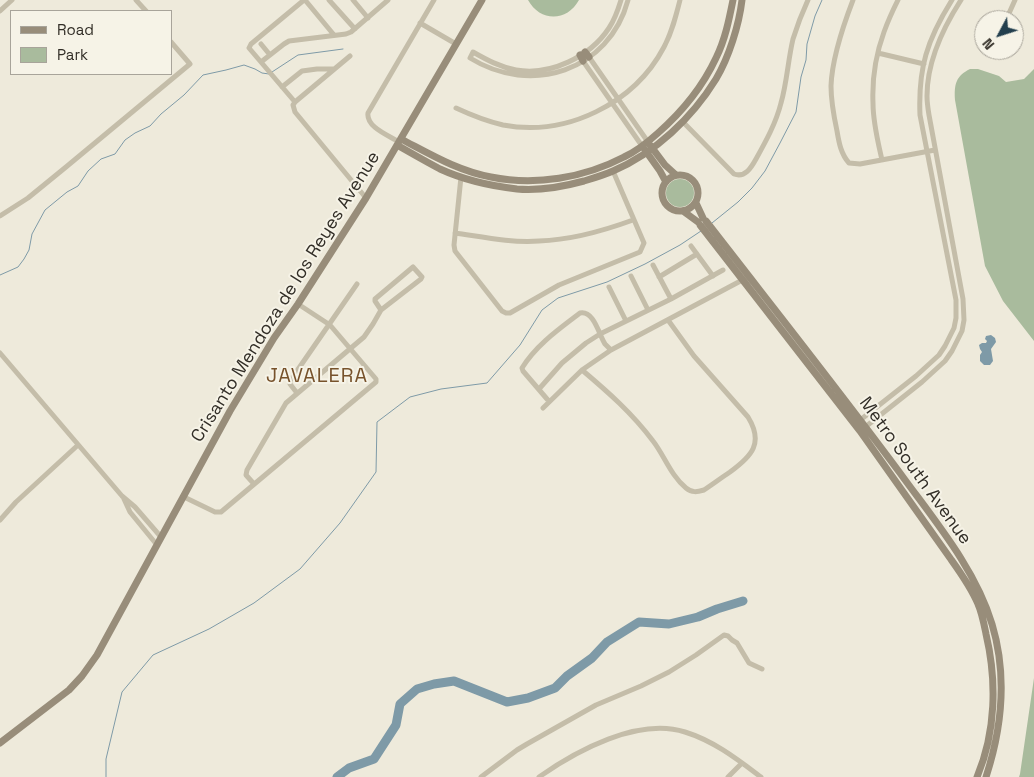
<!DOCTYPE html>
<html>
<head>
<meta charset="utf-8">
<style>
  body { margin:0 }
  #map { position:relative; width:1034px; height:777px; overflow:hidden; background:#eeeadb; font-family:"Space Grotesk",sans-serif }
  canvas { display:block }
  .legend { position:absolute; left:10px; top:10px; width:162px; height:65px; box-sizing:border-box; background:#f6f3e7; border:1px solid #a8a49a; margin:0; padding:6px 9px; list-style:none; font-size:15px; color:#322e27 }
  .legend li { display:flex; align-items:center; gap:10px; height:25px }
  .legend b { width:25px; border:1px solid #a8a49a }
  .north { position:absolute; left:974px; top:10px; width:50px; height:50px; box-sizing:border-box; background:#f6f3e7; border:1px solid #a8a49a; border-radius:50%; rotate:230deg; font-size:14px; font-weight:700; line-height:20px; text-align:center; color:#322e27 }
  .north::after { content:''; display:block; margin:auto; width:18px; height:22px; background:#233f4e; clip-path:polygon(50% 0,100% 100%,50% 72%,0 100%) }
</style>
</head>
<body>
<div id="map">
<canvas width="1034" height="777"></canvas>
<ul class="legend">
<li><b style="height:6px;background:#988d7a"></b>Road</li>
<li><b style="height:14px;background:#a9bb9d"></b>Park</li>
</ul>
<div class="north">N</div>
</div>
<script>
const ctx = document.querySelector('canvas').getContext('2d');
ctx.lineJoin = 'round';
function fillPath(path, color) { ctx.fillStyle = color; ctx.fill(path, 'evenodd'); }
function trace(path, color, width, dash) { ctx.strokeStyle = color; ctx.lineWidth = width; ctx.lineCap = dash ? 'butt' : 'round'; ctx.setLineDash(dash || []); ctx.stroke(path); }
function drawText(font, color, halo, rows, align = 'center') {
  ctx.font = font + ' "Space Grotesk",sans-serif'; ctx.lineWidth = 4; ctx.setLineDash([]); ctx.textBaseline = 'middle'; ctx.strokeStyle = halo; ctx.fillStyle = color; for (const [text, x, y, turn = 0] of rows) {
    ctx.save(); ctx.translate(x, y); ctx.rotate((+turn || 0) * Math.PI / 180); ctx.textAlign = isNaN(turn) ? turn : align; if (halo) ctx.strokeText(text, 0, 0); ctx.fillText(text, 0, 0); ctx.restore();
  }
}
fillPath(new Path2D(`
  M528 0H579C567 22 540 22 528 0Z
  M970 69H978L999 76 1006 82 1024 79 1034 69V341L1003 301 985 266 955 100C954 84 956 76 970 69Z
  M666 193a14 14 0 1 1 28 0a14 14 0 1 1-28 0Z
  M1034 678V777H1019L1020 774Z`), '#a9bb9d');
fillPath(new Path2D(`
  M991 335 995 338 996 342 991 349 993 361 990 365H984L980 361V355L982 352 980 349 979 345 982 343H986L987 341 985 339 986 336Z`), '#7e9aa7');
trace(new Path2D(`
  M272 72 298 55 343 49
  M712 223 738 202 752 188 765 171 780 143 796 112 801 77 806 60 807 44 815 16 822 0
  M0 275 18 267 24 259 29 250 32 234 45 210 67 192 78 186 88 171 101 159 115 154 125 140 135 133 150 126 161 114 184 95 203 75 226 70 244 65 255 69 262 73 269 74
  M106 777V759L122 692 153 655 209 629 254 603 300 569 340 523 376 472 377 422 410 397 441 389 487 383 520 345 542 310 558 298 607 282 645 264 680 245 701 231`), '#7e9aa7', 1);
trace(new Path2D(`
  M337 777 349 768 374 759 396 725 400 704 417 689 434 684 454 681 507 702 528 698 555 688 567 676 592 658 607 642 639 622 669 624 698 617 717 609 743 601`), '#7e9aa7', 9);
trace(new Path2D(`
  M136 0 146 11
  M305 0 334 35
  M329 0 355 29
  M353 0 368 18
  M621 0C618 10 615 19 609 28 590 57 550 76 516 70 500 67 487 60 473 52L470 58C531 96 609 71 628 0
  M853 0C843 26 832 58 831 86 831 101 834 117 837 131 839 143 841 154 849 163L860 164 935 150
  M0 11 12 0
  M1006 20 1015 0
  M420 23 456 44
  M261 44 270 55
  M878 53 924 64
  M350 56 295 102 293 105 295 112 366 198
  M589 57 648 142
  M583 61 642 146
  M261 62 284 44 289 41 346 34 351 32 388 0
  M282 87 302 71 317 69H334
  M295 102 249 48 251 44 304 0
  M456 108C471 115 486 121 503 125 566 137 634 104 664 47 672 32 676 16 680 0
  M683 122 734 174C745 178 751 168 756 159 766 141 776 123 781 103 787 82 788 60 793 39 797 26 802 13 808 0
  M399 142C388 135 366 127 368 113L434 0
  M882 160C878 142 873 123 873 103 872 80 876 54 884 32 888 21 893 10 898 0
  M461 177 454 245 455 251 502 311 506 313H510L559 285 640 252 644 243 613 171
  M0 216 28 198 66 167 190 64 171 42
  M455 233C483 237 511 243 539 241 572 240 603 231 633 220
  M691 246 713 276
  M653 265 671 299
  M631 276 648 310
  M659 277 697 254
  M609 287 626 321
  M0 353 122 496 135 507 161 537
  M582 370C608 392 632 413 653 441 664 455 671 476 686 488 692 493 697 492 704 490 713 484 721 478 730 472 752 456 764 443 748 417L694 356 668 320
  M539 389 562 363 586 343 600 334 671 299 723 270
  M297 393 290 384V381L357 284
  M547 399 523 371 522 368C536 345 559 329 580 313 594 310 599 335 605 344 607 346 609 348 611 350
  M543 408 582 370 611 350 748 277
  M859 421 916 376 939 355 945 346 954 328 956 318V300L920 115C918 68 927 40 952 0
  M864 428 922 382 945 361 952 351 962 331 964 320 963 299 929 115C928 109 927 102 927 96 927 62 943 28 961 0
  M254 484 246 475 247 470 286 403 364 337 373 324 381 310 421 279 422 277 413 267 375 299V301L381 310
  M184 497 215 512H221L376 382V379L330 325 298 304
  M124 499 130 512 157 545
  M0 520 16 502 78 445
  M481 777 517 750 527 744 596 705 641 686 669 672 696 655 724 635 728 636 732 640 737 643 749 663 762 669
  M539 777C576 751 638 717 685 732 714 741 737 759 761 777
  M728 777 742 763`), '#c4bda9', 5);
trace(new Path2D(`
  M585 52 589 57
  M580 55 583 61
  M401 139C430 154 458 171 491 177 535 186 584 178 624 157 637 151 648 142 658 133 683 111 702 88 716 58 725 40 729 20 733 0
  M397 145C411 153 425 161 440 169 464 180 491 186 517 189 539 191 562 187 584 181 594 178 604 175 613 171 655 153 692 118 716 79 729 57 739 25 742 0
  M650 145 665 165 676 175
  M645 150 660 171 666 182
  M662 193a18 18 0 1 1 36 0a18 18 0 1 1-36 0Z
  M696 203 703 218
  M683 211 698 222
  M706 221C771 305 837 388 900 473 934 520 975 568 992 624 1007 674 1002 728 986 777
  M700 225 860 431 950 558C960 572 971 587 978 604 982 613 984 624 986 634 997 681 996 732 977 777
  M0 743 69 690 82 676 97 655 230 411 274 338 298 304 366 198 482 0`), '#988d7a', 7);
drawText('18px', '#322e27', '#f6f3e7', [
  ["Crisanto Mendoza de los Reyes Avenue",286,297,-58],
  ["Metro South Avenue",915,471,54]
]);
ctx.letterSpacing = '1px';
drawText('20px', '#77522b', '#f6f3e7', [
  ["JAVALERA",317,377]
]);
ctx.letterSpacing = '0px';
</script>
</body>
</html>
